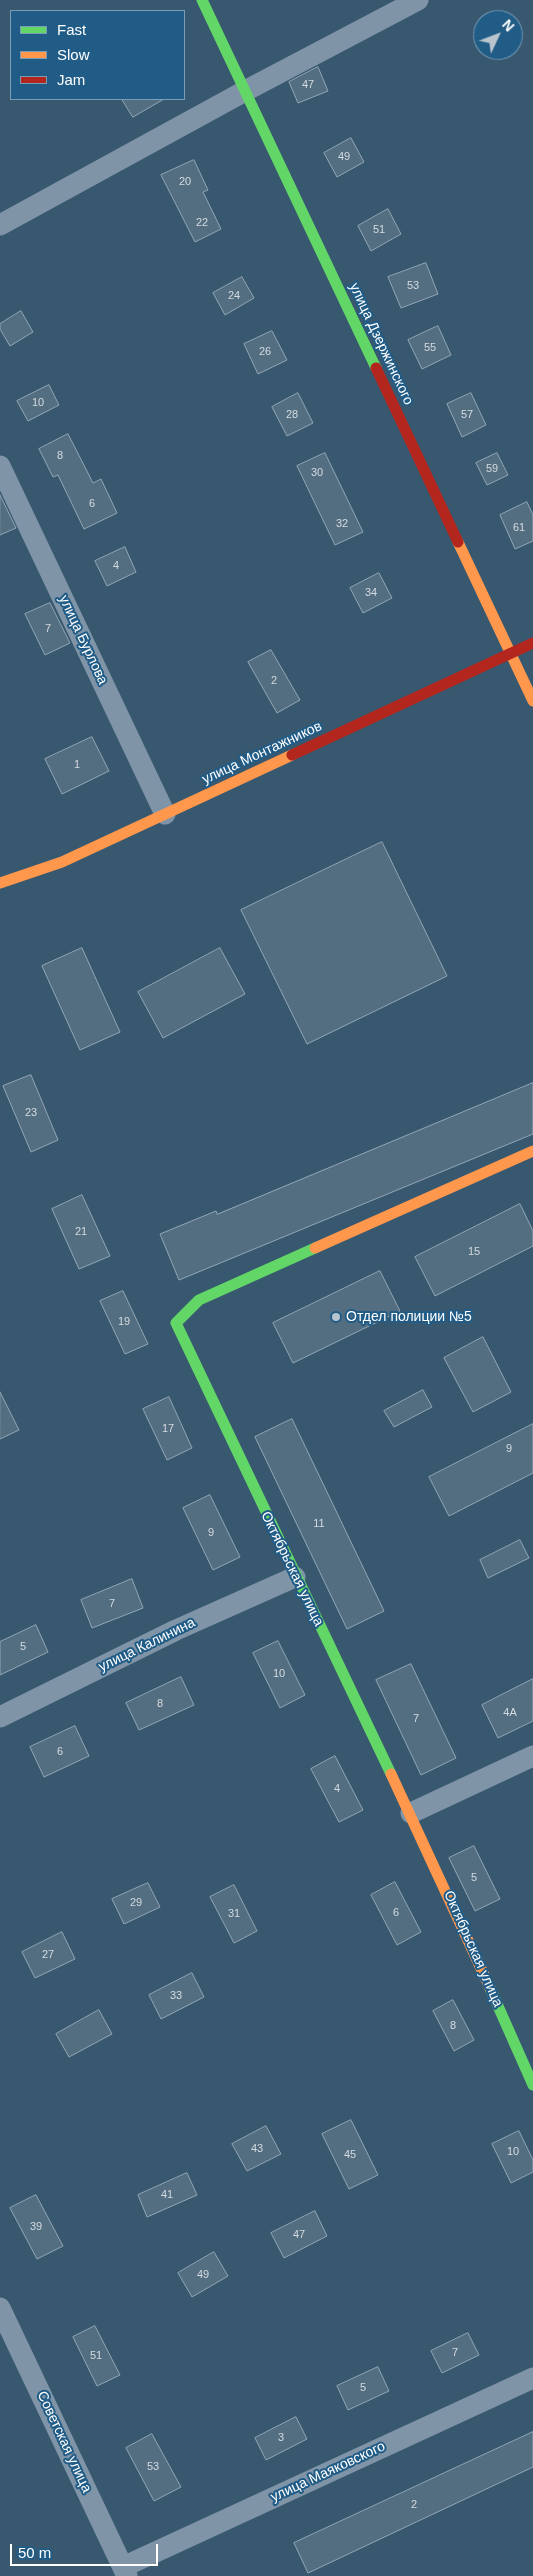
<!DOCTYPE html>
<html>
<head>
<meta charset="utf-8">
<style>
  body { margin:0 }
  #map { position:relative; width:533px; height:2576px; overflow:hidden; background:#385870; font-family:Arial,sans-serif }
  canvas { display:block }
  .legend { position:absolute; left:10px; top:10px; width:175px; height:90px; box-sizing:border-box; background:#215c87; border:1px solid #7a9db7; margin:0; padding:6px 9px; list-style:none; font-size:15px; color:#fff }
  .legend li { display:flex; align-items:center; gap:10px; height:25px }
  .legend b { width:25px; border:1px solid #7a9db7 }
  .north { position:absolute; left:473px; top:10px; width:50px; height:50px; box-sizing:border-box; background:#215c87; border:1px solid #7a9db7; border-radius:50%; rotate:47deg; font-size:14px; font-weight:700; line-height:20px; text-align:center; color:#fff }
  .north::after { content:''; display:block; margin:auto; width:18px; height:22px; background:#b9c5cd; clip-path:polygon(50% 0,100% 100%,50% 72%,0 100%) }
  .scale { position:absolute; left:10px; top:2544px; width:148px; height:22px; box-sizing:border-box; border:2px solid #fff; border-top:0; padding-left:6px; font-size:15px; line-height:18px; white-space:nowrap; color:#fff; -webkit-text-stroke:4px #215c87; paint-order:stroke }
</style>
</head>
<body>
<div id="map">
<canvas width="533" height="2576"></canvas>
<ul class="legend">
<li><b style="height:6px;background:#63d668"></b>Fast</li>
<li><b style="height:6px;background:#ff974d"></b>Slow</li>
<li><b style="height:6px;background:#b3261e"></b>Jam</li>
</ul>
<div class="north">N</div>
<div class="scale">50 m</div>
</div>
<script>
const ctx = document.querySelector('canvas').getContext('2d');
ctx.lineJoin = 'round';
function fillPath(path, color) { ctx.fillStyle = color; ctx.fill(path, 'evenodd'); }
function trace(path, color, width, dash) { ctx.strokeStyle = color; ctx.lineWidth = width; ctx.lineCap = dash ? 'butt' : 'round'; ctx.setLineDash(dash || []); ctx.stroke(path); }
function drawText(font, color, halo, rows, align = 'center') {
  ctx.font = font + ' Arial,sans-serif'; ctx.lineWidth = 4; ctx.setLineDash([]); ctx.textBaseline = 'middle'; ctx.strokeStyle = halo; ctx.fillStyle = color; for (const [text, x, y, turn = 0] of rows) {
    ctx.save(); ctx.translate(x, y); ctx.rotate((+turn || 0) * Math.PI / 180); ctx.textAlign = isNaN(turn) ? turn : align; if (halo) ctx.strokeText(text, 0, 0); ctx.fillText(text, 0, 0); ctx.restore();
  }
}
const building = new Path2D(`
  M318 67 328 91 298 103 289 82Z
  M122 99H164L133 117Z
  M351 138 364 162 337 177 324 153Z
  M194 160 208 190 203 192 221 229 195 242 161 175Z
  M388 209 401 234 371 251 358 226Z
  M426 263 438 294 401 308 388 277Z
  M242 277 254 298 225 315 213 293Z
  M21 311 33 332 10 346 0 329V324Z
  M438 326 451 355 422 369 408 340Z
  M272 331 287 360 258 374 244 344Z
  M49 385 59 405 28 421 17 401Z
  M298 393 313 423 287 436 272 407Z
  M471 393 486 425 462 437 447 404Z
  M68 434 93 483 101 479 117 513 84 529 58 475 53 477 39 449Z
  M325 453 363 532 335 545 297 466Z
  M497 453 508 475 487 485 476 463Z
  M0 495 16 528 0 535Z
  M527 502 533 515V541L515 549 500 515Z
  M125 547 136 572 107 586 95 561Z
  M379 573 392 598 363 613 350 588Z
  M50 603 70 643 45 655 25 614Z
  M271 650 300 700 277 713 248 662Z
  M92 737 109 771 62 794 45 759Z
  M382 842 447 976 307 1044 241 910Z
  M82 948 120 1032 80 1050 42 966Z
  M220 948 245 994 163 1038 138 992Z
  M31 1075 58 1140 31 1152 3 1086Z
  M533 1083V1134L179 1280 160 1234 216 1211 217 1214Z
  M82 1195 110 1256 79 1269 52 1209Z
  M520 1204 533 1231V1246L435 1296 415 1257Z
  M380 1271 400 1311 293 1363 273 1323Z
  M123 1291 148 1344 125 1354 100 1301Z
  M483 1337 511 1392 473 1412 444 1358Z
  M423 1390 432 1407 394 1427 384 1411Z
  M0 1392 19 1430 0 1439Z
  M169 1397 192 1448 167 1460 143 1409Z
  M292 1419 384 1611 347 1629 255 1437Z
  M533 1424V1473L449 1516 429 1477Z
  M210 1495 240 1557 213 1570 183 1508Z
  M520 1540 529 1558 488 1578 480 1560Z
  M132 1579 143 1608 92 1628 81 1600Z
  M36 1625 48 1652 0 1675V1642Z
  M278 1641 305 1695 280 1708 253 1653Z
  M411 1664 456 1758 421 1775 376 1680Z
  M181 1677 194 1705 139 1730 126 1703Z
  M533 1679V1721L498 1738 482 1705Z
  M75 1726 89 1756 44 1777 30 1747Z
  M335 1756 363 1810 339 1822 311 1769Z
  M474 1846 500 1899 475 1911 449 1858Z
  M395 1882 421 1932 397 1945 371 1895Z
  M148 1883 160 1907 124 1924 112 1899Z
  M234 1885 257 1931 234 1943 210 1897Z
  M62 1932 75 1959 35 1978 22 1952Z
  M192 1973 204 1997 161 2019 149 1995Z
  M453 2000 474 2040 454 2051 433 2011Z
  M99 2010 112 2034 69 2057 56 2034Z
  M351 2120 378 2175 349 2189 322 2134Z
  M266 2126 281 2154 247 2171 232 2144Z
  M519 2131 533 2160V2172L511 2183 492 2144Z
  M187 2173 197 2195 147 2217 138 2195Z
  M36 2195 63 2246 37 2259 10 2208Z
  M315 2211 327 2236 284 2258 271 2233Z
  M214 2252 228 2276 192 2297 178 2273Z
  M95 2326 120 2375 97 2386 73 2337Z
  M468 2333 479 2355 442 2373 431 2351Z
  M378 2367 389 2391 348 2410 337 2386Z
  M296 2417 307 2439 266 2460 255 2438Z
  M533 2432V2467L308 2573 294 2543Z
  M152 2434 181 2487 154 2501 126 2448Z`);
fillPath(building, '#546e81');
trace(building, '#93a6b3', 1);
trace(new Path2D(`
  M0 225 245 91 418 0
  M0 466 165 814
  M0 1717 176 1630 295 1577
  M411 1813 533 1756
  M0 2308 127 2576
  M123 2567 533 2378`), '#7f94a6', 21);
trace(new Path2D(`
  M202 0 376 368
  M315 1248 199 1300 176 1323 391 1774
  M490 1988 533 2085`), '#63d668', 11);
trace(new Path2D(`
  M458 542 533 701
  M0 883 62 862 292 755
  M315 1248 533 1151
  M391 1774 490 1988`), '#ff974d', 11);
trace(new Path2D(`
  M376 368 458 542
  M292 755 533 643`), '#b3261e', 11);
for (const [x, y, r, color] of [
  [336,1317,5,"#b9c5cd"]
]) { const dot = new Path2D(); dot.arc(x, y, r, 0, 2 * Math.PI); ctx.fillStyle = color; ctx.fill(dot); trace(dot, '#215c87', 2); }
drawText('11px', '#d4dbe0', null, [
  ["47",308,85],
  ["49",344,157],
  ["20",185,182],
  ["22",202,223],
  ["51",379,230],
  ["53",413,286],
  ["24",234,296],
  ["55",430,348],
  ["26",265,352],
  ["10",38,403],
  ["28",292,415],
  ["57",467,415],
  ["8",60,456],
  ["59",492,469],
  ["30",317,473],
  ["6",92,504],
  ["32",342,524],
  ["61",519,528],
  ["4",116,566],
  ["34",371,593],
  ["7",48,629],
  ["2",274,681],
  ["1",77,765],
  ["23",31,1113],
  ["21",81,1232],
  ["15",474,1252],
  ["19",124,1322],
  ["17",168,1429],
  ["9",509,1449],
  ["11",319,1524],
  ["9",211,1533],
  ["7",112,1604],
  ["5",23,1647],
  ["10",279,1674],
  ["8",160,1704],
  ["4А",510,1713],
  ["7",416,1719],
  ["6",60,1752],
  ["4",337,1789],
  ["5",474,1878],
  ["29",136,1903],
  ["6",396,1913],
  ["31",234,1914],
  ["27",48,1955],
  ["33",176,1996],
  ["8",453,2026],
  ["43",257,2149],
  ["10",513,2152],
  ["45",350,2155],
  ["41",167,2195],
  ["39",36,2227],
  ["47",299,2235],
  ["49",203,2275],
  ["7",455,2353],
  ["51",96,2356],
  ["5",363,2388],
  ["3",281,2438],
  ["53",153,2467],
  ["2",414,2505]
]);
drawText('14px', '#fff', '#215c87', [
  ["улица Дзержинского",381,344,65],
  ["улица Бурлова",83,640,65],
  ["улица Монтажников",262,753,-25],
  ["Октябрьская улица",292,1569,64],
  ["улица Калинина",147,1645,-26],
  ["Октябрьская улица",473,1949,66],
  ["Советская улица",64,2442,65],
  ["улица Маяковского",328,2472,-25]
]);
drawText('14px', '#fff', '#215c87', [
  ["Отдел полиции №5",346,1317]
], 'left');
</script>
</body>
</html>
